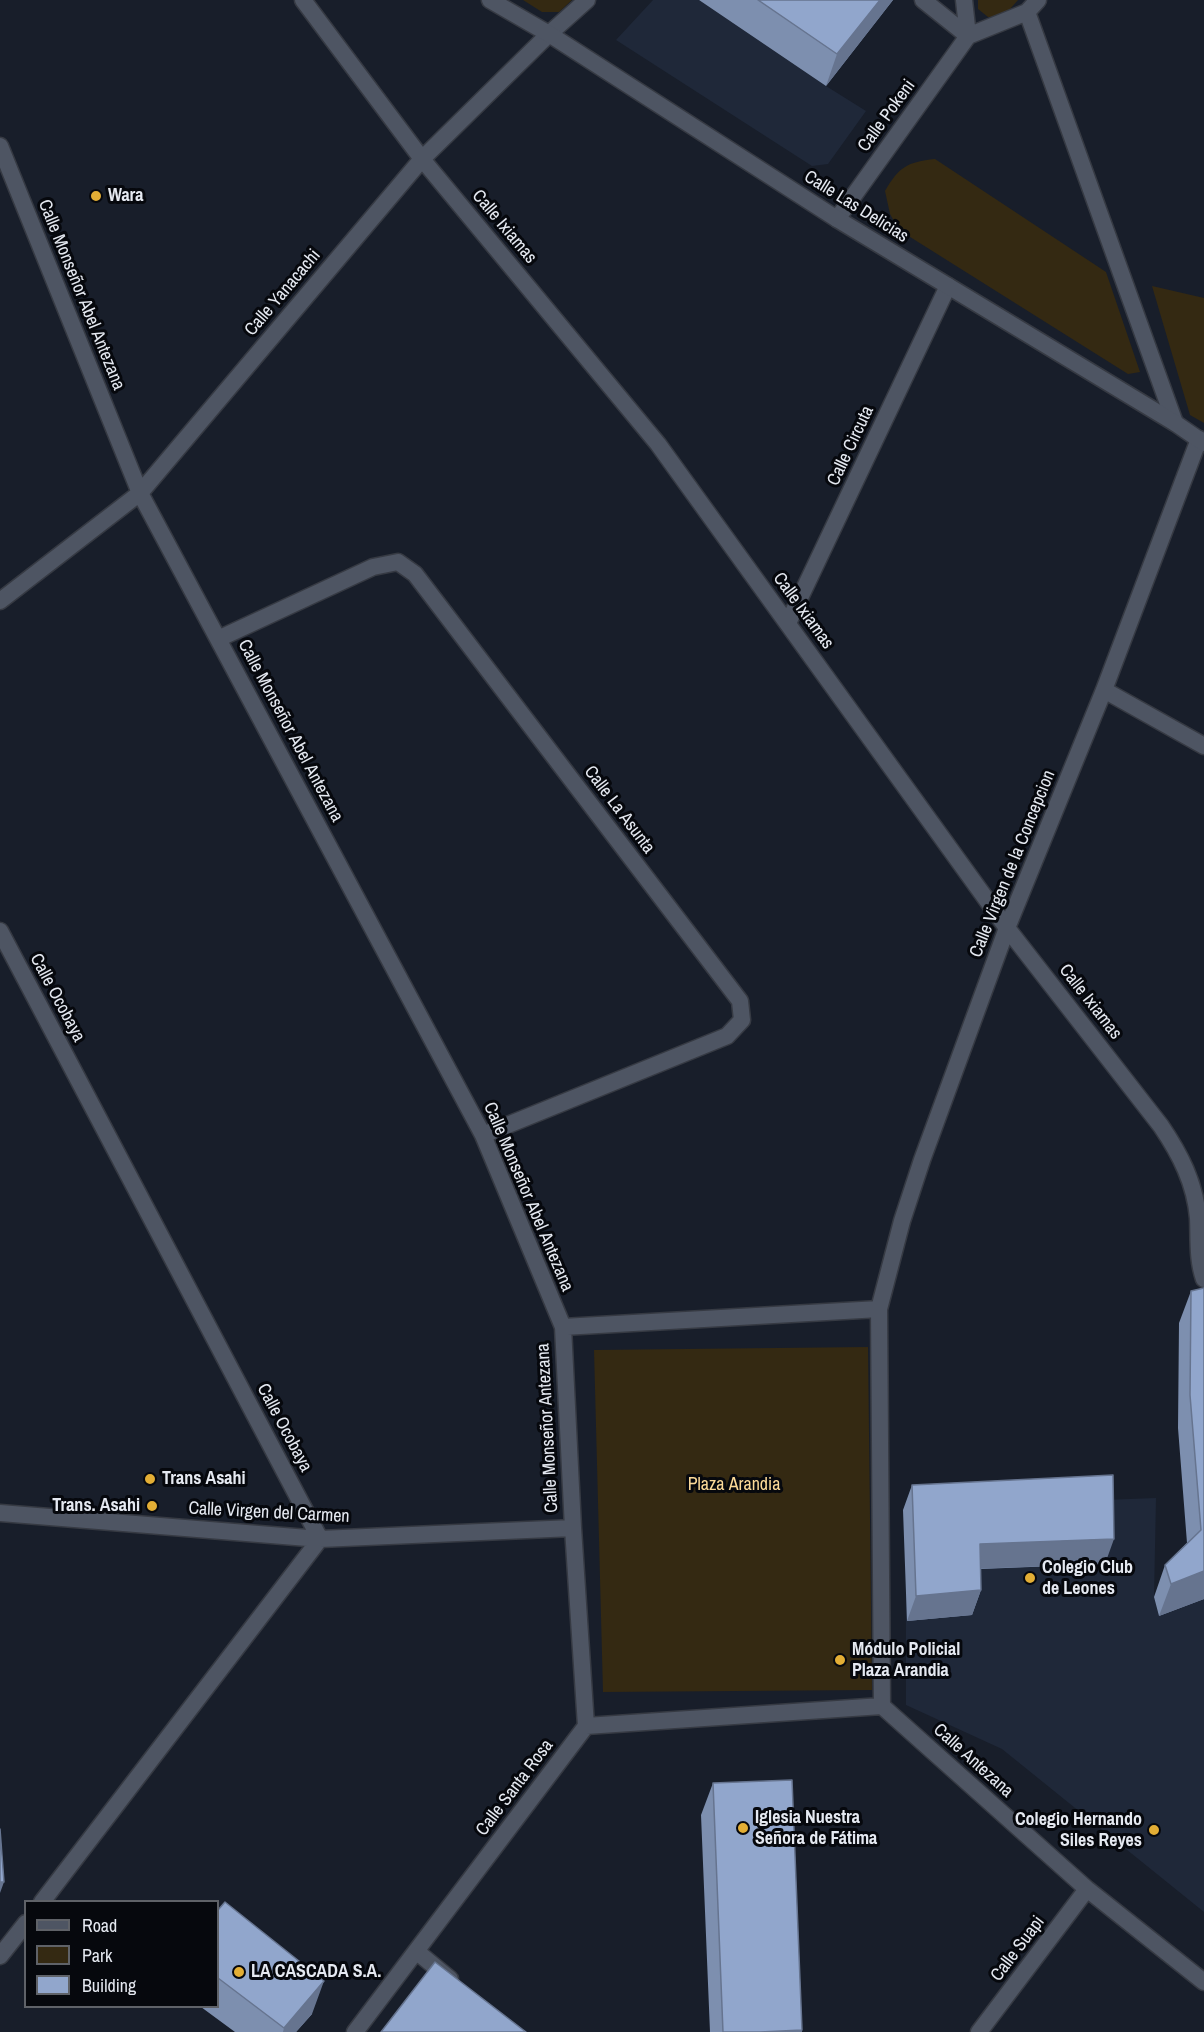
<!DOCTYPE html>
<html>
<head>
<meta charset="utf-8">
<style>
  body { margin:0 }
  #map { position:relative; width:1204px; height:2032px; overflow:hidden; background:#181e2a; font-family:"Archivo Narrow",sans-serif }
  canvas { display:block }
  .legend { position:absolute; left:24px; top:1900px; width:195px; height:108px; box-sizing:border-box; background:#06080d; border:2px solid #5f6268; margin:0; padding:8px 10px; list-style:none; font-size:18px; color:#e5e9f1 }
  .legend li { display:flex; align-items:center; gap:12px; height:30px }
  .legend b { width:30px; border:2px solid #5f6268 }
</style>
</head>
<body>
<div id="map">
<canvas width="1204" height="2032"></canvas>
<ul class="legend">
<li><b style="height:8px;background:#4e5563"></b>Road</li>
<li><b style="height:16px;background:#342912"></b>Park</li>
<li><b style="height:16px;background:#91a6cc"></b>Building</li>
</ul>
</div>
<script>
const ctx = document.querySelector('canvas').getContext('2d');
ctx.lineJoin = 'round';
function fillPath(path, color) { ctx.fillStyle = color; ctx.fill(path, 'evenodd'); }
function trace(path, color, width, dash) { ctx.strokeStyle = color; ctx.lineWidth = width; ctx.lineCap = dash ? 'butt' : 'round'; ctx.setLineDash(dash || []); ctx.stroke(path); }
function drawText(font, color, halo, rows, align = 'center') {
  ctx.font = font + ' "Archivo Narrow",sans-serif'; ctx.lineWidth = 6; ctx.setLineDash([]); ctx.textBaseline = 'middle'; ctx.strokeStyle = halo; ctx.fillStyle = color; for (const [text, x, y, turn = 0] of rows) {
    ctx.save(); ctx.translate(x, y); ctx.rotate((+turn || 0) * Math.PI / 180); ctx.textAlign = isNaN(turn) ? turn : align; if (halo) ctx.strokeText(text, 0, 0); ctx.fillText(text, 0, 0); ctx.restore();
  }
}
fillPath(new Path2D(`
  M653 0H699L826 86 866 111 828 164 812 166 616 40Z
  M1156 1498 1154 1597 1159 1616 1204 1599V1912L1002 1749 906 1705V1559L1104 1500Z`), '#1f2839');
fillPath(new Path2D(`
  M523 0H572L559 12H542Z
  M978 0H1018L1003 17H988L978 9Z
  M935 159 1106 272 1140 372 1128 374 899 230 890 214 885 191C899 167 907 162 935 159Z
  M1152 286 1204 298V423L1190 415Z
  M868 1347 872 1690 603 1692 594 1350Z`), '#342912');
const minor = new Path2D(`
  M303 0 422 159 658 444 1007 928 1161 1126C1180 1154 1195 1183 1198 1218 1199 1238 1197 1259 1204 1279
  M923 0 968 36
  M964 0 968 36
  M1027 12 1175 423
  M0 146 140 493 483 1135 563 1327 573 1528 586 1726 355 2032
  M837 219 968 36 1027 12 1038 0
  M0 601 140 493 422 159 549 34 587 0
  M788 623 948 286
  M218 639 373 567 398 562 415 574 740 1001 742 1020 727 1036 483 1135
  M1104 690 1204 746
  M0 931 320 1539 42 1902
  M563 1327 879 1309
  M0 1513 320 1539 573 1528
  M882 1706 879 1309 902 1221 922 1160 1007 928 1104 690 1199 439
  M882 1706 1087 1889 1204 1982
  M586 1726 882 1706
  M416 1951 450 1979
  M0 1956 26 1923
  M979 2032 1087 1889`);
const tertiary = new Path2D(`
  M490 0 549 34 837 219 1175 423 1204 443`);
trace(minor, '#363a43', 19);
trace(tertiary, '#363a43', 19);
trace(minor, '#4e5563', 16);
trace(tertiary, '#4e5563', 16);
fillPath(new Path2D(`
  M699 0H893L826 86Z
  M1204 1288V1599L1159 1616 1154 1597 1165 1565 1187 1543 1178 1428 1179 1323 1191 1291Z
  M912 1485 1105 1564 981 1569V1590L972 1615 907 1621 903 1510Z
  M713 1783 802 2030V2032H710L701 1815Z
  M218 1910 312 2014 296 2032H235L201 2007H218Z`), '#7d8faf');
fillPath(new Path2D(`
  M880 0H893L826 86 837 54Z
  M1114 1539 1105 1564 971 1569 980 1544Z
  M1204 1571V1599L1159 1616 1171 1584Z
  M981 1590 972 1615 907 1621 916 1596Z
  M0 1882H4L0 1893Z
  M324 1981 312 2014 296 2032H283L284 2028Z
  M802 2030V2032H760Z`), '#66748f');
const building = new Path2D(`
  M758 0H880L837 54Z
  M1204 1288V1571L1171 1584 1165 1565 1201 1530 1190 1395 1191 1291Z
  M1113 1475 1114 1539 980 1544 981 1590 916 1596 912 1485Z
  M792 1780 802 2030 760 2032H723L713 1783Z
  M0 1829 4 1882H0Z
  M225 1902 324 1981 284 2028 218 1978V1910Z
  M435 1962 526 2032H381Z`);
fillPath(building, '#91a6cc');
trace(building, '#66748f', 1.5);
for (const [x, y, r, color] of [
  [96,196,6,"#e3ae35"],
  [150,1479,6,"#e3ae35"],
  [152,1506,6,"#e3ae35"],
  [1030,1578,6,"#e3ae35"],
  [840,1660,6,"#e3ae35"],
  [743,1828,6,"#e3ae35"],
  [1154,1830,6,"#e3ae35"],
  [239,1972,6,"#e3ae35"]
]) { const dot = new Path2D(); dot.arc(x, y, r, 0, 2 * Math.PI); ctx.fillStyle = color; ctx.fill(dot); trace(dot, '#06080d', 2); }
drawText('18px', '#e5e9f1', '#06080d', [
  ["Calle Pokeni",887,116,-54],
  ["Calle Las Delicias",856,207,32],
  ["Calle Ixiamas",504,227,50],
  ["Calle Yanacachi",283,293,-50],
  ["Calle Monseñor Abel Antezana",81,295,68],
  ["Calle Circuta",851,446,-65],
  ["Calle Ixiamas",803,611,54],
  ["Calle Monseñor Abel Antezana",290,731,62],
  ["Calle La Asunta",619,810,53],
  ["Calle Virgen de la Concepcion",1013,864,-68],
  ["Calle Ocobaya",57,998,62],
  ["Calle Ixiamas",1090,1002,52],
  ["Calle Monseñor Abel Antezana",528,1197,67],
  ["Calle Ocobaya",284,1428,62],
  ["Calle Monseñor Antezana",548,1428,-93],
  ["Calle Virgen del Carmen",269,1513,3],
  ["Calle Antezana",973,1761,42],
  ["Calle Santa Rosa",515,1788,-53],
  ["Calle Suapi",1018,1949,-53]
]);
drawText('bold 18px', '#e5e9f1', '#06080d', [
  ["Wara",108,196],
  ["Trans Asahi",162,1479],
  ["Trans. Asahi",140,1506,"right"],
  ["Colegio Club",1042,1568],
  ["de Leones",1042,1589],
  ["Módulo Policial",852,1650],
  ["Plaza Arandia",852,1671],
  ["Iglesia Nuestra",755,1818],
  ["Señora de Fátima",755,1839],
  ["Colegio Hernando",1142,1820,"right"],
  ["Siles Reyes",1142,1841,"right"],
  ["LA CASCADA S.A.",251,1972]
], 'left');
drawText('18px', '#fcda98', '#06080d', [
  ["Plaza Arandia",734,1485]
]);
</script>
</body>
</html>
